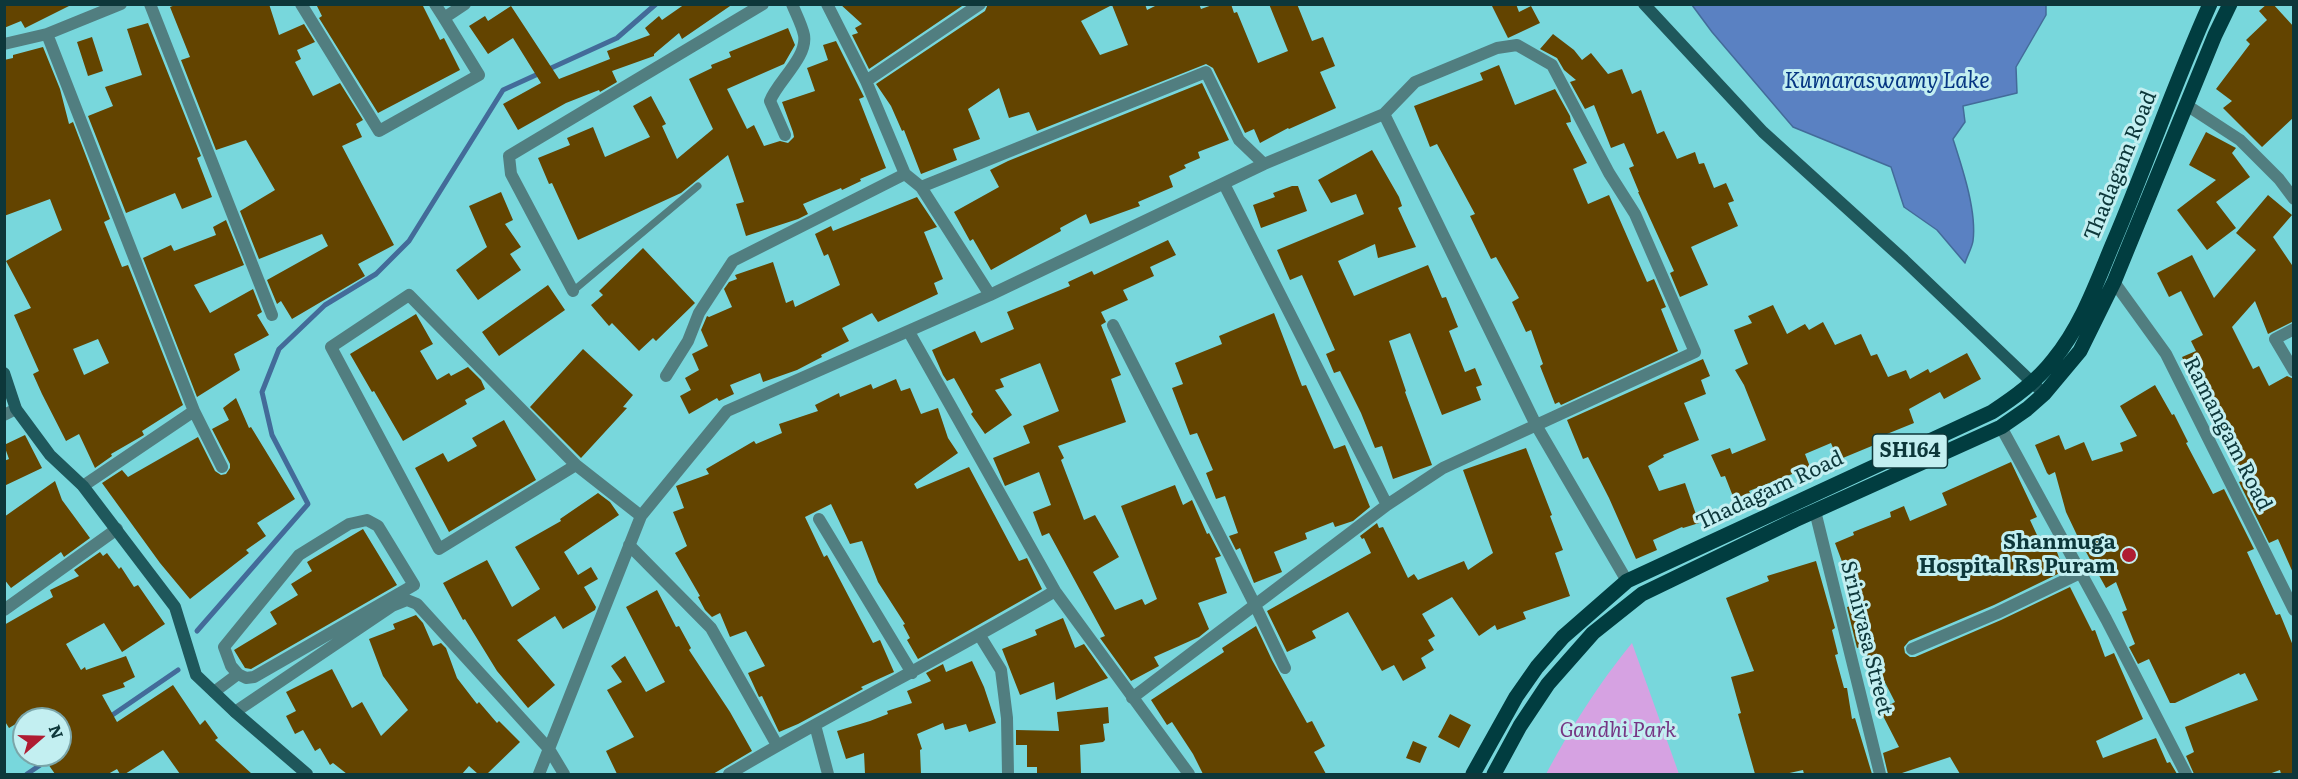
<!DOCTYPE html>
<html>
<head>
<meta charset="utf-8">
<style>
  body { margin:0 }
  #map { position:relative; width:2298px; height:779px; overflow:hidden; background:#78d7dc; font-family:Literata,serif }
  canvas { display:block }
  .frame { position:absolute; inset:0; border:6px solid #0d373a; pointer-events:none }
  .north { position:absolute; left:12px; top:707px; width:60px; height:60px; box-sizing:border-box; background:#c3eff1; border:2px solid #7aa5a8; border-radius:50%; rotate:70deg; font-size:16px; font-weight:700; line-height:24px; text-align:center; color:#0d373a }
  .north::after { content:''; display:block; margin:auto; width:21px; height:27px; background:#af1c32; clip-path:polygon(50% 0,100% 100%,50% 72%,0 100%) }
</style>
</head>
<body>
<div id="map">
<canvas width="2298" height="779"></canvas>
<div class="frame"></div>
<div class="north">N</div>
</div>
<script>
const ctx = document.querySelector('canvas').getContext('2d');
ctx.lineJoin = 'round';
function fillPath(path, color) { ctx.fillStyle = color; ctx.fill(path, 'evenodd'); }
function trace(path, color, width, dash) { ctx.strokeStyle = color; ctx.lineWidth = width; ctx.lineCap = dash ? 'butt' : 'round'; ctx.setLineDash(dash || []); ctx.stroke(path); }
function drawText(font, color, halo, rows, align = 'center') {
  ctx.font = font + ' Literata,serif'; ctx.lineWidth = 6; ctx.setLineDash([]); ctx.textBaseline = 'middle'; ctx.strokeStyle = halo; ctx.fillStyle = color; for (const [text, x, y, turn = 0] of rows) {
    ctx.save(); ctx.translate(x, y); ctx.rotate((+turn || 0) * Math.PI / 180); ctx.textAlign = isNaN(turn) ? turn : align; if (halo) ctx.strokeText(text, 0, 0); ctx.fillText(text, 0, 0); ctx.restore();
  }
}
fillPath(new Path2D(`
  M1632 643 1679 774H1546C1572 726 1597 686 1632 643Z`), '#d6a2e2');
const water = new Path2D(`
  M1692 5H2046V15L2016 67 2017 93 1963 106 1965 122 1953 139C1962 167 1977 211 1973 241 1972 248 1967 256 1965 263L1937 230 1904 207 1891 167 1793 127 1712 32Z`);
fillPath(water, '#5a81c2');
trace(water, '#436b99', 1.5);
trace(new Path2D(`
  M197 631 308 504 272 435 262 392 279 349 325 305 376 274 409 241 503 90 617 38 656 4
  M108 718 178 670
  M27 774 55 755`), '#436b99', 5);
fillPath(new Path2D(`
  M4 4H73L25 28 21 21 4 28Z
  M178 4H269L279 35 304 24 315 42 297 50 301 59 295 62 313 96 340 83 363 120 356 124 362 137 342 146 394 245 358 264 365 276 292 319 281 301 277 304 267 280 328 246 322 234 259 259 240 211 275 190 246 140 216 150 181 60 190 57 170 7Z
  M316 4H422L440 40 444 38 460 70 378 113 319 18 322 16Z
  M685 4H733L682 39 679 33 654 54V56L612 71 617 82 600 92 599 90 566 103 518 130 503 104 541 83 513 38 488 54 469 26 485 16 488 21 511 6 559 79 610 59 607 51 650 35 645 28 659 16 662 20Z
  M840 4H965L869 69 852 35 858 33 855 28 862 24Z
  M988 4H1145L1147 10 1159 4H1199L1201 9 1215 4H1231L1234 13 1237 12 1258 63 1288 51 1269 4H1297L1312 41 1323 37 1335 66 1320 72 1336 108 1289 129 1288 128 1260 143 1254 129 1245 133 1213 68 1206 64 1037 131 1029 112 1009 118 999 88 968 109 980 139 953 149 957 160 921 174 904 130 902 131 891 106 876 84 985 11ZM1112 5 1128 45 1100 55 1081 21Z
  M1491 4H1516L1519 12 1531 6 1540 23 1508 38Z
  M2267 4H2273L2294 27V117L2262 147 2223 108 2232 101 2216 89 2250 44 2246 40 2267 20 2259 11Z
  M148 23 201 156 197 158 212 197 182 209 175 193 126 213 88 116 113 106 105 87 142 75 127 29Z
  M788 28 795 45 784 64 727 89 747 129 754 125 764 146 780 141 788 143 794 137 793 132 782 102 815 91 807 68 828 60 823 45 836 41 864 97 859 99 886 168 860 179 861 181 842 190 841 188 803 204 808 214 798 219 746 236 736 204 744 202 728 155 681 193 578 240 552 183 549 184 538 158 570 145 567 138 593 127 605 157 650 137 633 106 651 96 666 124 662 126 677 159 713 129 689 79 712 68 711 65 731 57 729 52Z
  M1553 34 1574 50 1582 60 1591 53 1608 74 1622 69 1632 94 1641 90 1657 134 1664 131 1677 159 1695 152 1699 164 1704 163 1714 188 1726 183 1734 201 1728 203 1738 226 1691 247 1708 285 1680 297 1670 273 1674 271 1638 192H1639L1629 168 1634 166 1624 143 1611 148 1594 105 1585 109 1570 82 1576 80 1564 70 1557 58 1540 49Z
  M92 37 103 71 88 76 77 42Z
  M43 47 60 89 69 124 73 122 110 219 104 222 122 267 128 265 183 405 142 431 144 435 111 454 112 456 95 468 79 434 66 441 42 394 33 374 39 371 14 315 31 308 6 261 62 230 50 199 4 216V60L13 58V55ZM98 339 109 363 84 375 73 349Z
  M1499 65 1515 105 1555 89 1570 116 1571 122 1566 123 1587 163 1573 169 1588 204 1609 195 1647 282 1654 279 1666 307 1661 309 1678 351 1561 405 1559 402 1555 404 1540 366 1543 364 1531 330 1526 332 1512 302 1519 298 1496 257 1491 259 1470 216 1475 214 1437 144 1430 147 1414 106 1483 80 1480 73Z
  M1202 83 1229 140 1198 152 1200 158 1184 165 1186 168 1169 176 1173 187 1138 202 1140 206 1090 224 1086 214 1060 228 1061 231 991 270 973 239 970 241 954 212 999 187 990 170 1008 161Z
  M2206 132 2236 148 2232 153 2250 177 2216 202 2236 228 2207 250 2177 210 2216 180 2189 165Z
  M1372 150 1399 197 1402 206 1398 208 1416 247 1378 258 1375 244 1338 261 1354 296 1428 265 1442 298 1446 297 1458 327 1449 331 1465 372 1475 368 1482 385 1476 387 1481 400 1442 415 1410 333 1389 341 1406 391 1405 392 1432 465 1393 479 1382 446 1375 448 1361 413 1340 371 1334 373 1326 354 1335 350 1302 275 1290 280 1277 250 1364 214 1356 194 1331 203 1318 180Z
  M1292 186H1298L1307 211 1261 228 1253 205 1275 197 1273 193Z
  M501 192 513 220 505 224 521 247 510 254 521 270 478 300 456 270 487 247 469 206Z
  M2268 195 2292 215 2273 237 2294 268V321L2268 334 2255 301 2232 327 2253 369 2259 366 2269 386 2287 376 2294 379V575L2278 539 2269 543 2239 482 2244 480 2209 415 2182 357 2196 351 2191 341 2203 335 2181 291 2169 297 2157 273 2192 255 2214 298 2256 250 2236 233Z
  M917 197 937 227 924 232 943 279 934 283 938 294 878 322 872 313 842 328 849 341 821 355 822 357 797 370 763 382 760 373 730 385 734 394 719 401 717 398 689 414 680 396 691 390 685 378 699 370 692 354 708 346 701 330 707 316 709 317 732 307 724 289 729 282 737 279 735 275 773 262 786 303 793 300 795 307 840 285 828 254 824 256 815 234 831 226 833 231Z
  M226 220 244 265 194 285 210 313 253 289 262 312 257 315 269 335 234 354 240 370 197 397 143 258 171 245 174 251 216 235 213 227Z
  M1168 240 1176 255 1150 267 1154 276 1123 290 1128 300 1101 312 1106 322 1101 325 1121 375 1111 379 1126 422 1058 446 1064 458 1061 460 1084 520 1095 515 1119 557 1093 572 1115 610 1142 599 1145 605 1157 599 1121 506 1175 485 1183 505 1192 500 1207 534 1209 533 1221 556 1215 558 1227 593 1198 603 1209 629 1199 637 1154 657 1159 666 1131 681 1100 638 1105 636 1049 533 1042 536 1033 512 1051 505 1039 472 1005 486 993 458 1030 443 1023 426 1059 411 1040 363 1000 379 1004 387 995 390 1012 415 985 434 971 414 973 412 954 378 947 381 943 375 932 350 975 331 981 343 1014 329 1007 312 1070 286 1068 282 1092 271 1094 275Z
  M643 248 695 303 656 341 653 338 639 351 612 323 609 326 591 305 603 295 599 291Z
  M548 285 565 310 499 356 482 332Z
  M1773 305 1787 334 1805 324 1809 330 1823 322 1835 345 1861 334 1871 356 1877 354 1888 377 1906 370 1910 379 1928 369 1930 373 1967 353 1981 379 1944 399 1940 392 1909 409 1914 423 1877 438 1879 443 1838 460 1831 443 1805 454 1810 467 1749 491 1750 493 1734 499 1725 476 1721 477 1711 455 1730 448 1732 454 1766 440 1744 385 1735 370 1748 364 1734 330 1752 323 1748 316Z
  M1274 313 1302 386 1306 385 1334 449 1345 445 1370 507 1353 521 1335 527 1333 522 1305 533 1307 539 1274 552 1282 572 1254 583 1240 548 1236 550 1229 536 1238 533 1225 496 1216 499 1206 473 1213 470 1197 433 1190 435 1172 388 1183 384 1175 363 1222 344 1219 336Z
  M416 314 433 344 420 351 437 380 449 373 451 376 468 367 481 380 485 389 465 400 467 404 403 441 374 391 372 392 350 354Z
  M583 349 633 395 623 407 627 408 581 458 530 407Z
  M1703 359 1710 376 1701 380 1706 394 1684 403 1699 440 1663 455 1664 457 1648 466 1659 491 1685 483 1699 523 1683 528 1682 527 1653 540 1657 550 1636 559 1609 498 1588 457 1583 459 1567 420Z
  M896 379 901 391 910 388 921 414 938 408 948 438 958 453 914 484 917 489 969 467 1019 561 1027 558 1042 589 918 659 907 640 910 638 903 625 905 624 878 582 862 541 850 544 831 504 805 517 824 557 827 555 873 643 880 640 894 672 861 687 863 689 798 724 779 732 762 696 759 697 748 673 765 666 746 631 730 637 720 613 712 617 705 610 698 597 700 596 675 553 687 546 673 512 684 508 676 486 709 474 706 469 754 441 756 444 782 433 779 424 818 411 815 405 839 393 840 397 871 384 873 389Z
  M2155 385 2172 415 2174 414 2188 442 2186 443 2213 494 2224 489 2254 549 2247 552 2276 615 2280 614 2294 648V774H2281L2280 770 2269 774H2194L2186 756 2194 752 2185 727 2258 700 2245 673 2240 675 2239 673 2175 703H2170L2149 659 2138 664 2129 647 2135 644 2122 612 2127 610 2116 582 2106 588 2086 552H2085L2066 512 2055 472 2049 475 2047 473 2035 445 2059 435 2065 450 2084 442 2092 461 2123 451 2120 443 2137 436 2120 406Z
  M236 398 249 428 251 427 295 499 257 523 266 536 246 550 249 553 190 599 160 563 102 483 122 470 128 477 198 437 215 471 221 475 226 474 230 468V464L212 429 229 420 223 408Z
  M504 420 536 480 449 532 415 468 443 453 448 462 477 446 472 438Z
  M25 435 42 468 4 486V461L9 459 4 445Z
  M1526 448 1552 515 1550 516 1563 550 1555 553 1570 596 1523 612 1526 619 1497 630 1495 625 1479 636 1452 597 1422 614 1435 636 1428 640 1434 650 1421 658 1426 668 1403 681 1394 665 1382 671 1348 612 1312 631 1316 638 1287 652 1267 611 1371 553 1364 538 1362 539 1360 536 1377 523 1379 528 1383 527 1408 578 1414 574 1418 580 1464 561 1468 570 1493 553 1463 470Z
  M2011 462 2037 517 2030 520 2043 548 2054 544 2064 571 1994 605 1909 641 1904 647 1905 653 1910 657H1915L2001 620 2070 587 2092 631 2095 630 2105 657 2114 653 2143 719 2096 741 2103 758 2156 738 2167 763 2170 762 2177 774H1960L1950 757 1899 774H1888L1883 753 1899 747 1880 710 1895 702 1874 661 1870 662 1863 646 1857 648 1847 607 1858 604 1835 543 1854 535 1853 532 1891 517 1890 512 1904 506 1910 521 1947 505 1942 493Z
  M55 481 62 500 90 538 64 557 61 552 11 588 4 579V517Z
  M598 493 610 502 619 515 564 552 578 575 591 567 598 579 584 587 596 607 595 610 563 629 555 616 517 640 555 685 528 708 497 671 465 619 463 620 443 583 487 560 512 607 540 589 515 547 561 521 560 519Z
  M363 529 397 585 251 669 245 668 234 650 277 624 270 612 298 595 291 584 312 571 307 562Z
  M100 552 103 556 107 553 119 569 121 567 134 587 138 585 165 624 122 652 104 623 66 644 81 670 85 667 86 670 126 656 135 677 123 683 125 687 102 695 117 722 173 685 200 725 205 720 218 738 215 740 252 774H180L163 750 125 774H120L117 769 108 774H55L48 764 60 756V719H24L9 728 4 720V625L53 597 50 590 79 576 74 570Z
  M1816 561 1835 628 1832 630 1838 654 1835 655 1844 688H1847L1852 719 1855 718 1872 774H1804L1803 770 1785 774H1755L1738 714 1741 713 1731 677 1754 671 1726 598 1769 581 1767 576Z
  M657 590 676 627 679 626 691 648 689 650 730 712 752 751 713 774H617L606 751 634 737 607 690 622 682 611 666 625 656 646 692 665 682 626 607Z
  M416 615 423 623 433 646 441 643 446 648 457 678 477 704 479 702 497 723 499 721 520 742 487 774H478L469 766 462 774H347L333 763 330 765 320 748 315 751 303 730 295 734 286 716 296 711 286 692 332 669 352 708 362 702 381 736 408 710 383 676 369 639 395 629 393 624Z
  M1063 618 1075 648 1084 644 1108 678 1056 700 1054 682 1020 695 1002 649 1037 635 1035 630Z
  M1256 626 1272 660 1307 723 1312 721 1325 746 1314 752 1326 774H1203L1193 754 1172 722 1167 725 1151 700 1224 652 1222 648Z
  M972 661 984 687 996 723 969 732 966 724 945 730 943 723 917 734 922 749 920 750 921 774H865L864 753 846 759 837 731 870 721 888 714 887 711 912 703 907 691 931 681 926 673 943 664 946 672Z
  M1108 707 1109 723 1103 724 1105 740 1103 742 1080 745 1081 774H1037V767H1027V745H1016V730L1059 731 1057 712Z
  M1450 714 1471 725 1459 748 1438 737Z
  M1413 741 1427 747 1420 763 1406 758Z`), '#634400');
trace(new Path2D(`
  M573 291 698 186`), '#517e80', 7);
trace(new Path2D(`
  M150 4 272 315
  M301 4 379 131 479 75 444 18
  M435 4 444 18 465 4
  M827 4 866 81 905 174 921 187
  M47 34 194 411 83 486
  M4 44 47 34 121 4
  M866 81 980 4
  M2188 106 2240 140 2279 179 2294 199
  M1384 114 1536 425 1627 581
  M785 135 770 101C777 82 808 57 804 35 802 25 796 14 792 4
  M1224 184 1387 505
  M2114 282 2166 354 2294 610
  M573 291 511 174 509 156 763 4
  M990 295 1264 164
  M1113 325 1254 603 1285 668
  M2294 329 2275 339 2294 371
  M909 332 1055 591 1189 774
  M666 376 688 341 699 313 733 261 905 174
  M194 411 222 467
  M4 415 16 409
  M2001 427 2106 619 2186 774
  M576 465 409 295 331 347 439 549 576 465 641 516
  M1815 511 1880 774
  M819 519 912 673
  M629 545 711 628 777 745
  M4 610 117 529
  M980 636 1001 670 1007 718 1008 774
  M1912 649 1997 613 2080 573
  M214 692 238 674 231 666 224 647 299 555 349 524 367 520 378 526 414 585 254 677 246 678 238 674
  M235 712 392 606 407 600 417 604 549 749 564 774
  M815 725 828 774
  M539 774 641 516 727 411 990 295 921 187 1206 72 1239 140 1264 164 1384 114 1415 82 1497 48 1517 45 1552 65 1609 173 1635 214 1695 352 1443 468 1387 505 1132 698
  M729 774C836 710 948 655 1055 591`), '#517e80', 12);
trace(new Path2D(`
  M1644 4 1763 132 1904 260 2038 388
  M4 373 16 409 50 455 83 486 175 607 196 675 235 712 307 774`), '#1f585c', 12);
trace(new Path2D(`
  M1473 774 1516 697 1537 667 1563 637 1627 581 1992 412C2015 397 2037 381 2054 359 2082 325 2097 281 2114 241 2147 163 2175 82 2210 4
  M1494 774 1520 726 1548 684 1593 633 1642 594 1795 520 2001 427 2027 409 2044 394 2080 351 2114 282 2215 35 2230 4`), '#013d40', 15);
for (const [x, y, r, color] of [
  [2129,555,8,"#af1c32"]
]) { const dot = new Path2D(); dot.arc(x, y, r, 0, 2 * Math.PI); ctx.fillStyle = color; ctx.fill(dot); trace(dot, '#c3eff1', 2); }
for (const [x, y, w] of [
  [1910,451,75]
]) { const box = new Path2D(); box.roundRect(x - w / 2, y - 17, w, 34, 4.5); ctx.fillStyle = '#c3eff1'; ctx.fill(box); trace(box, '#0d373a', 1.5); }
drawText('bold 20px', '#0d373a', null, [
  ["SH164",1910,451]
]);
drawText('21px', '#0d373a', '#c3eff1', [
  ["Thadagam Road",2121,166,-68],
  ["Ramangam Road",2227,434,63],
  ["Thadagam Road",1770,491,-25],
  ["Srinivasa Street",1866,638,76]
]);
drawText('bold 21px', '#0d373a', '#c3eff1', [
  ["Shanmuga",2116,543],
  ["Hospital Rs Puram",2116,567]
], 'right');
drawText('italic 21px', '#763684', '#c3eff1', [
  ["Gandhi Park",1618,731]
]);
drawText('italic 22px', '#053582', '#c3eff1', [
  ["Kumaraswamy Lake",1887,82]
]);
</script>
</body>
</html>
